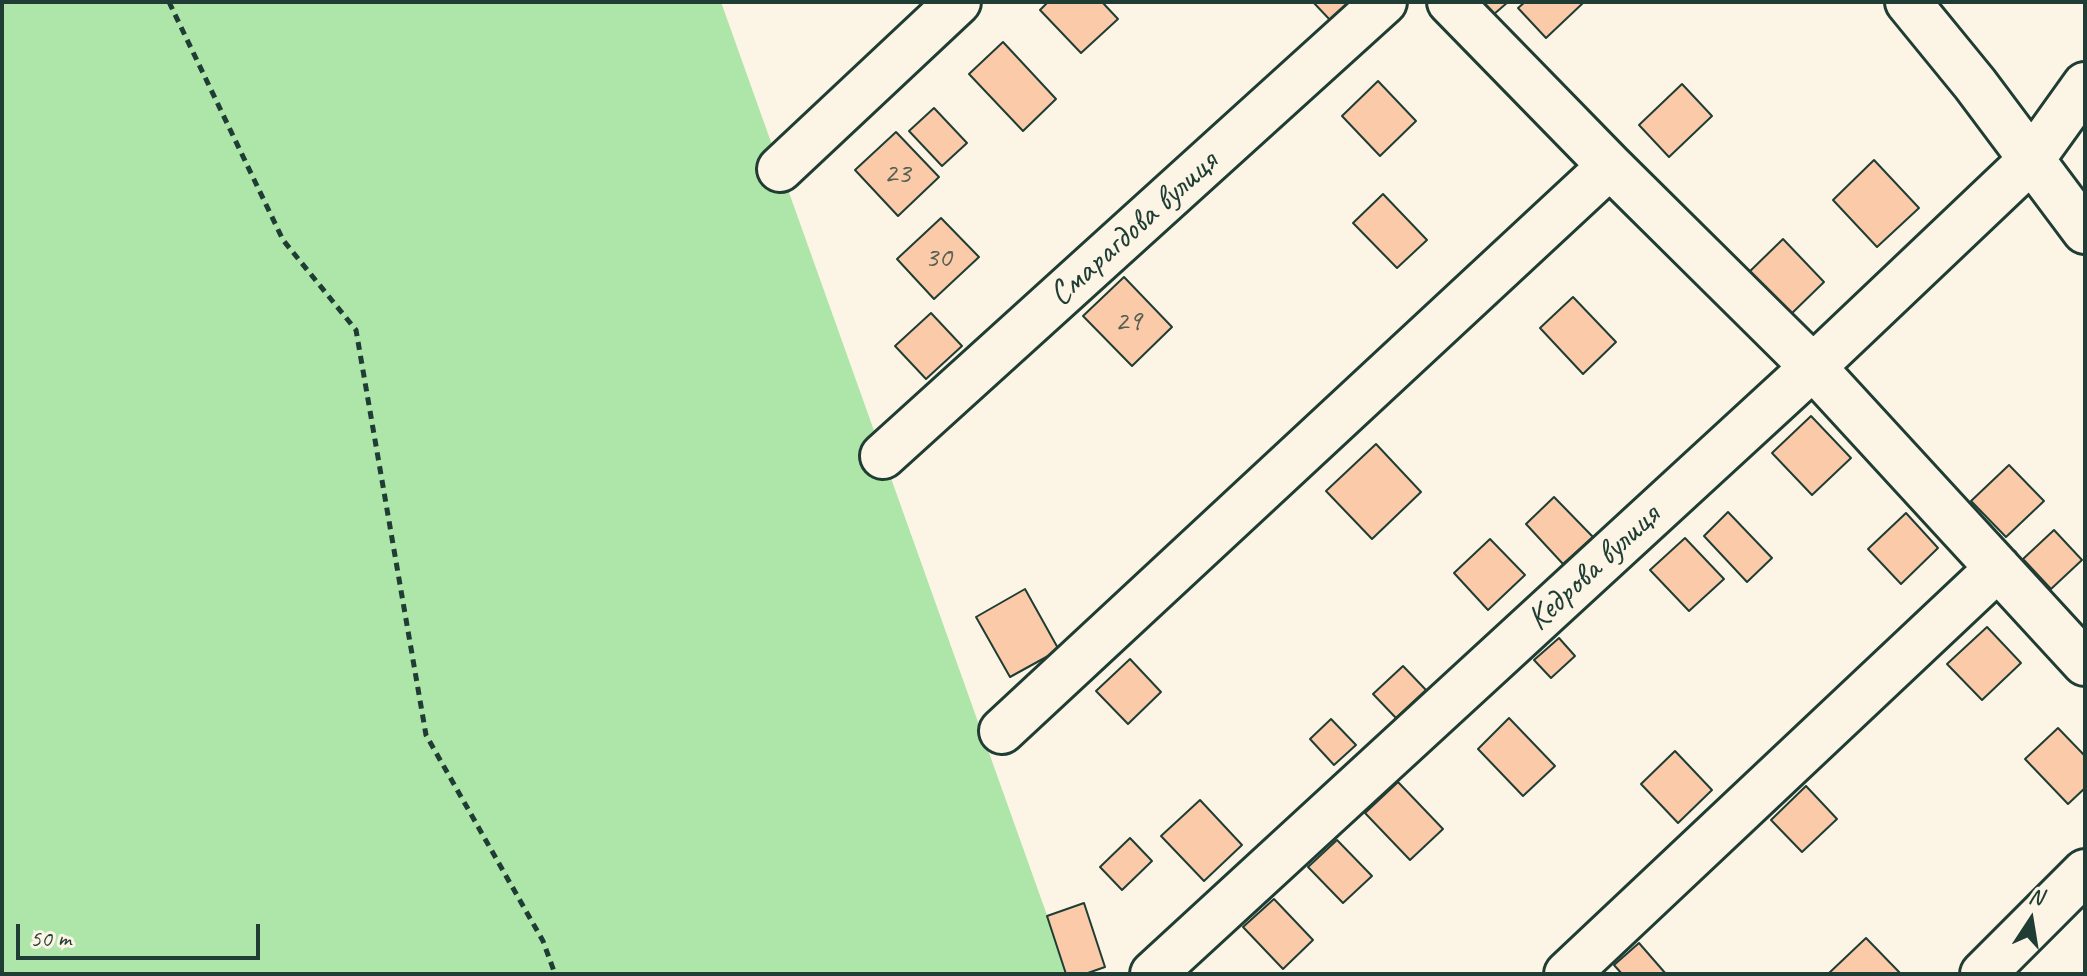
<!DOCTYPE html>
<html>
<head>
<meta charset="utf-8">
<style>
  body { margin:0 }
  #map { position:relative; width:2087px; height:976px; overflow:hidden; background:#fcf5e5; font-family:Caveat,sans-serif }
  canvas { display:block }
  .frame { position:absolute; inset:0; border:4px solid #1f3d34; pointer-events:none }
  .north { position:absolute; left:1991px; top:880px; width:80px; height:80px; -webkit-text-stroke:6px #fcf5e5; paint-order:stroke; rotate:12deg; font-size:22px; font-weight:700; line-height:32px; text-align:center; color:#1f3d34 }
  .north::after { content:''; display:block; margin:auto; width:28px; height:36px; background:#1f3d34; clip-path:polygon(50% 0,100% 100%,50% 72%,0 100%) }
  .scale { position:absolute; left:16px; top:924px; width:244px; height:36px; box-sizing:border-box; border:4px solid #1f3d34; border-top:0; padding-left:10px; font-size:24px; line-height:28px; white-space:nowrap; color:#1f3d34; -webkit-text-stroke:6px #fcf5e5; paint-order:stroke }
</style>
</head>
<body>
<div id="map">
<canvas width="2087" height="976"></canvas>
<div class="frame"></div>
<div class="north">N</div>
<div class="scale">50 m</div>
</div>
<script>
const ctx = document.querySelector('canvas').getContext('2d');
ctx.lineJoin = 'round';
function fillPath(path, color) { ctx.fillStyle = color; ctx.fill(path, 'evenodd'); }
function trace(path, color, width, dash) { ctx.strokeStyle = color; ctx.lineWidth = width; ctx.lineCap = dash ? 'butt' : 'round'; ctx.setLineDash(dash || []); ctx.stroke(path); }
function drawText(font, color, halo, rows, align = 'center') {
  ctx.font = font + ' Caveat,sans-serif'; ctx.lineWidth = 7; ctx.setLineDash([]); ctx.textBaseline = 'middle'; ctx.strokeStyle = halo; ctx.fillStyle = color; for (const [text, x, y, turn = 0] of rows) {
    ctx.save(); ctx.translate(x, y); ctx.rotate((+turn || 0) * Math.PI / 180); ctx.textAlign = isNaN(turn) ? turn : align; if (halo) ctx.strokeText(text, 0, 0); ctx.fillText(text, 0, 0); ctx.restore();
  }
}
fillPath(new Path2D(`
  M2 2H721L1068 974H2Z`), '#aee6a9');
const building = new Path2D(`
  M1048 2H1102L1118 19 1081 53 1040 10Z
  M1313 2H1351L1331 21Z
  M1481 2H1508L1493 15Z
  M1525 2H1582L1583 3 1546 38 1518 8Z
  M1003 42 1056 99 1023 131 969 74Z
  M1378 81 1416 121 1380 156 1342 116Z
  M1682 84 1712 116 1669 157 1639 125Z
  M934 108 967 143 942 166 909 131Z
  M896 132 939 177 898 216 855 170Z
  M1874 160 1919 208 1877 247 1833 200Z
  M1383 194 1427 240 1397 268 1353 223Z
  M941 218 979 257 934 299 897 259Z
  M1783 239 1824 282 1786 319 1745 276Z
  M1124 277 1172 327 1132 366 1083 316Z
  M1573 297 1616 342 1583 374 1540 328Z
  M931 313 962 346 926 379 895 346Z
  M1811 416 1851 458 1812 495 1772 453Z
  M1376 444 1421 492 1372 539 1326 491Z
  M2009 465 2044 501 2006 537 1971 501Z
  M1554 497 1593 537 1563 564 1526 524Z
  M1728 512 1772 558 1747 582 1704 536Z
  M1906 513 1938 548 1901 584 1868 549Z
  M2054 530 2082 560 2051 589 2023 559Z
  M1685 538 1724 579 1689 611 1650 570Z
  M1490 539 1525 575 1488 610 1454 573Z
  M1025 589 1059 650 1010 677 976 617Z
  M1987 627 2021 663 1982 700 1947 664Z
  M1559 638 1575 656 1551 678 1534 660Z
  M1130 659 1161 692 1128 724 1096 691Z
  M1403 666 1426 690 1396 718 1373 694Z
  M1509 718 1555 766 1523 796 1478 749Z
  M1331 719 1356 745 1334 765 1310 739Z
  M2058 728 2085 756V788L2068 804 2025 759Z
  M1675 751 1712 790 1678 823 1641 784Z
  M1398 782 1443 829 1410 860 1365 813Z
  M1806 786 1837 819 1802 852 1771 820Z
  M1200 800 1242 845 1204 881 1161 836Z
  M1130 838 1152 861 1122 890 1100 867Z
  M1337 840 1372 876 1343 903 1308 867Z
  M1274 899 1313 940 1283 969 1243 927Z
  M1084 903 1105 967 1085 974H1066L1047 916Z
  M1866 938 1901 974H1828Z
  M1639 943 1666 974H1622L1614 965Z`);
fillPath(building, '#facaa9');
trace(building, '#1f3d34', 2);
const minor = new Path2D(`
  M1450 2 1610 166 1813 367 2085 663
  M1908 2 1975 84 2085 231
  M780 169 958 2
  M883 456 1384 2
  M1002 731 1610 166
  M1153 974 1813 367 2032 159 2085 85
  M1567 974 1998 568
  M1983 974 2085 872`);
trace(minor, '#1f3d34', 50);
trace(new Path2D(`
  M169 2 283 240 356 330 426 735 543 941 555 974`), '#1f3d34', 5, [8, 6]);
trace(minor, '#fcf5e5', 44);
drawText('30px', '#566051', null, [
  ["23",897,174],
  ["30",938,258],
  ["29",1128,322]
]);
drawText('34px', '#1f3d34', '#fcf5e5', [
  ["Смарагдова вулиця",1134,229,-42],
  ["Кедрова вулиця",1594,568,-43]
]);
</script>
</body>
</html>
